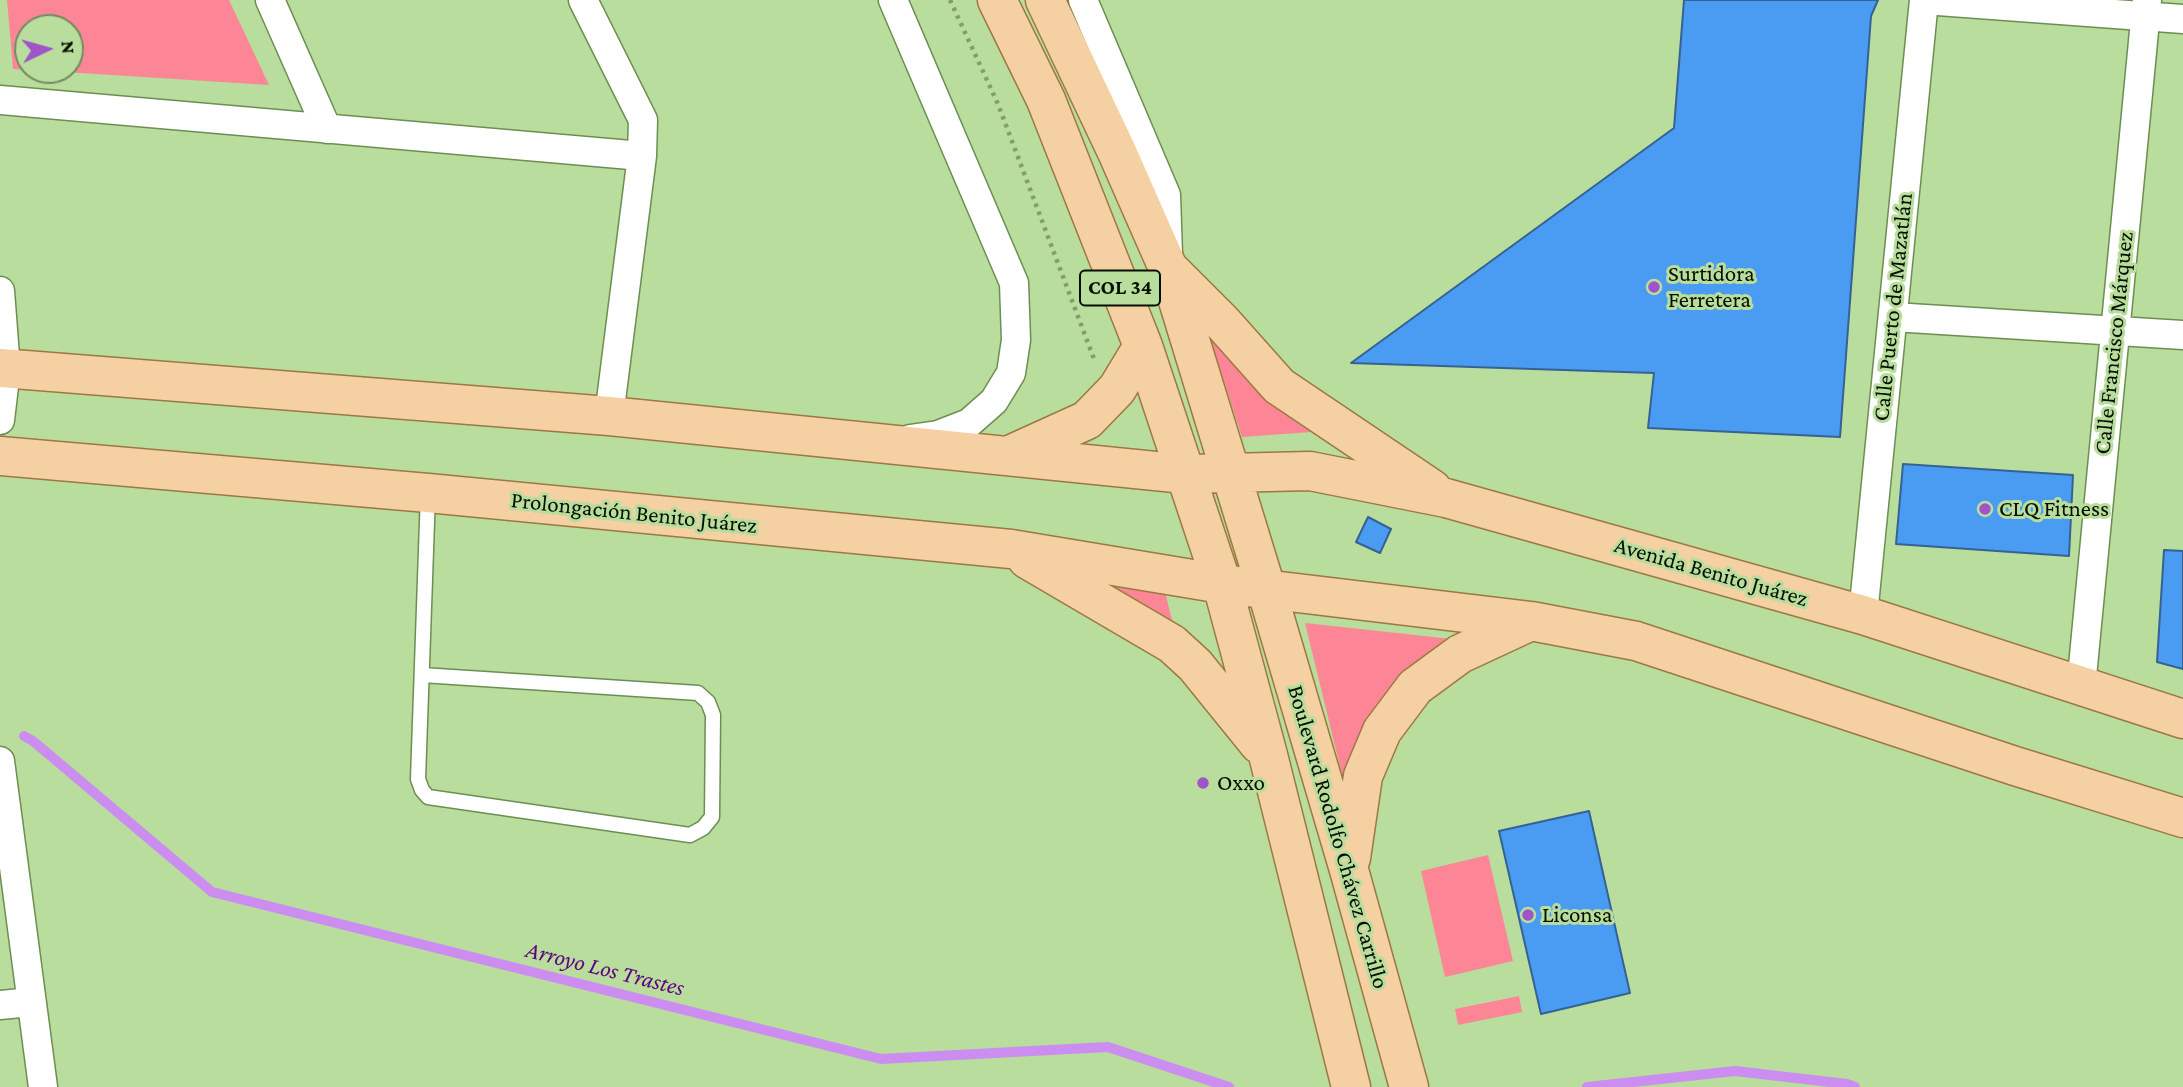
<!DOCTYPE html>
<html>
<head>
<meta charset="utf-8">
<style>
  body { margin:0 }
  #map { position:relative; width:2183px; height:1087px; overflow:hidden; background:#b9dd9d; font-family:"Crimson Pro",serif }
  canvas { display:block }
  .north { position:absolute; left:14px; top:14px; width:70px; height:70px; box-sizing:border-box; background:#b9dd9d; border:2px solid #718b5e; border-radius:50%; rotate:85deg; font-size:19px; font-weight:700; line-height:28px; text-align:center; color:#051000 }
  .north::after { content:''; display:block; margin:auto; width:24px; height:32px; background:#9f54c7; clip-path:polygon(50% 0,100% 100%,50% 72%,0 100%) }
</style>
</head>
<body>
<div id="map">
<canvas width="2183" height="1087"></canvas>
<div class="north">N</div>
</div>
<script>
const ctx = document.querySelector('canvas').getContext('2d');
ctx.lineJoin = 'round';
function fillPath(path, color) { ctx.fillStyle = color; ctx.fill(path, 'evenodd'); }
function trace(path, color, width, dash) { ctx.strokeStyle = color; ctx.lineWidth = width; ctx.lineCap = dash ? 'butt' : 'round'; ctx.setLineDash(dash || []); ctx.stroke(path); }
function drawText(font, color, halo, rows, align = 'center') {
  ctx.font = font + ' "Crimson Pro",serif'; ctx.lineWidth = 6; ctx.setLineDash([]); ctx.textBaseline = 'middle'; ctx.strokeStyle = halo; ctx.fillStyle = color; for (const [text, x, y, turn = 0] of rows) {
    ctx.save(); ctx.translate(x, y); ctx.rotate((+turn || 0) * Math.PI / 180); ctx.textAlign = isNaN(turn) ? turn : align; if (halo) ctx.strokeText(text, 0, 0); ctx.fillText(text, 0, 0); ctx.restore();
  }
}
fillPath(new Path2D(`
  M7 0H229L269 85 33 70H70V28H28V70L13 69Z
  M1209 335 1311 432 1242 437Z
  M1101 580 1164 588 1174 628Z
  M1305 623 1461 640 1349 803Z
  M1488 855 1513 961 1445 977 1421 871Z
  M1519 996 1522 1012 1458 1025 1455 1009Z`), '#fc8696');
trace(new Path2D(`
  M24 736 33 741 212 892 881 1059 1108 1047 1229 1087
  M1587 1087 1735 1071 1847 1084 1855 1087`), '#cc8df0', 10);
const building = new Path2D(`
  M1684 0H1878L1871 16 1840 437 1648 428 1654 373 1351 363 1674 128Z
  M1903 464 2073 475 2069 556 1896 544Z
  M1368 517 1391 529 1380 553 1356 542Z
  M2164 550 2183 551V669L2157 662Z
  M1589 811 1630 993 1541 1014 1499 831Z`);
fillPath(building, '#4a9bf2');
trace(building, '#356293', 2);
const lane = new Path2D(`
  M422 675 698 693 708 702 713 715 712 817 703 828 690 835 428 797 422 790 418 779 428 493`);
const street = new Path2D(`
  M270 0 327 129
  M583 0 643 120 642 156 609 416
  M893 0 1014 283 1016 340 1011 373 994 401 969 423 938 435 910 439
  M1083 0 1166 195 1168 255
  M1924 0 2183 19
  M0 100 642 156
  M0 291 6 369 0 420
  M1893 317 2183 335
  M1863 615 1924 0
  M2081 687 2147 0
  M0 761 43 1087
  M0 1005 31 1002`);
const primary = new Path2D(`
  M997 0 1046 100 1143 346 1222 584 1268 755 1351 1087
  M1045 0 1117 152 1168 268 1266 588 1349 870 1409 1087
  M1171 271 1222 322 1279 386 1432 489
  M0 368 609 416 1185 474 1310 471 1446 498 1863 615 2183 719
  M1012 454 1087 420 1117 389 1143 346
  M0 456 428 493 1011 549 1222 584 1531 621 1636 641 2015 766 2183 818
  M1027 559 1172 644 1195 665 1259 744
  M1351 858 1363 776 1382 731 1415 687 1460 654 1531 621`);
trace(lane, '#6c8e52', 17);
trace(street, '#6c8e52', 31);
trace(primary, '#9b7941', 41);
trace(new Path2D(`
  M950 0 998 104 1094 359`), '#819e6c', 4.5, [3.5, 5]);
trace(lane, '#fff', 14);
trace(street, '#fff', 28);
trace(primary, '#f4d0a2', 38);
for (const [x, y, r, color] of [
  [1654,287,7,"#9f54c7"],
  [1985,509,7,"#9f54c7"],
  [1203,783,7,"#9f54c7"],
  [1528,915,7,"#9f54c7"]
]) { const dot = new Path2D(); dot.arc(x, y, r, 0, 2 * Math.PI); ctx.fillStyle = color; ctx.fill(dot); trace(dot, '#b9dd9d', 2.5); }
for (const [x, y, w] of [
  [1120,288,80]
]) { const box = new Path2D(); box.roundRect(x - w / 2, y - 17.5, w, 35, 5); ctx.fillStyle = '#b9dd9d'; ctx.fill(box); trace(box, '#051000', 2); }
drawText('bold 21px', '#051000', null, [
  ["COL 34",1120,288]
]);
drawText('23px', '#051000', '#b9dd9d', [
  ["Surtidora",1668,274],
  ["Ferretera",1668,300],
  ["CLQ Fitness",1999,509],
  ["Oxxo",1217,783],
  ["Liconsa",1542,915]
], 'left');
drawText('23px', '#051000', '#b9dd9d', [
  ["Calle Puerto de Mazatlán",1893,307,-84],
  ["Calle Francisco Márquez",2114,343,-84],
  ["Prolongación Benito Juárez",634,513,6],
  ["Avenida Benito Juárez",1711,572,16],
  ["Boulevard Rodolfo Chávez Carrillo",1338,837,74]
]);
drawText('italic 24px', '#5f0282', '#b9dd9d', [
  ["Arroyo Los Trastes",605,969,14]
]);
</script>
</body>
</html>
